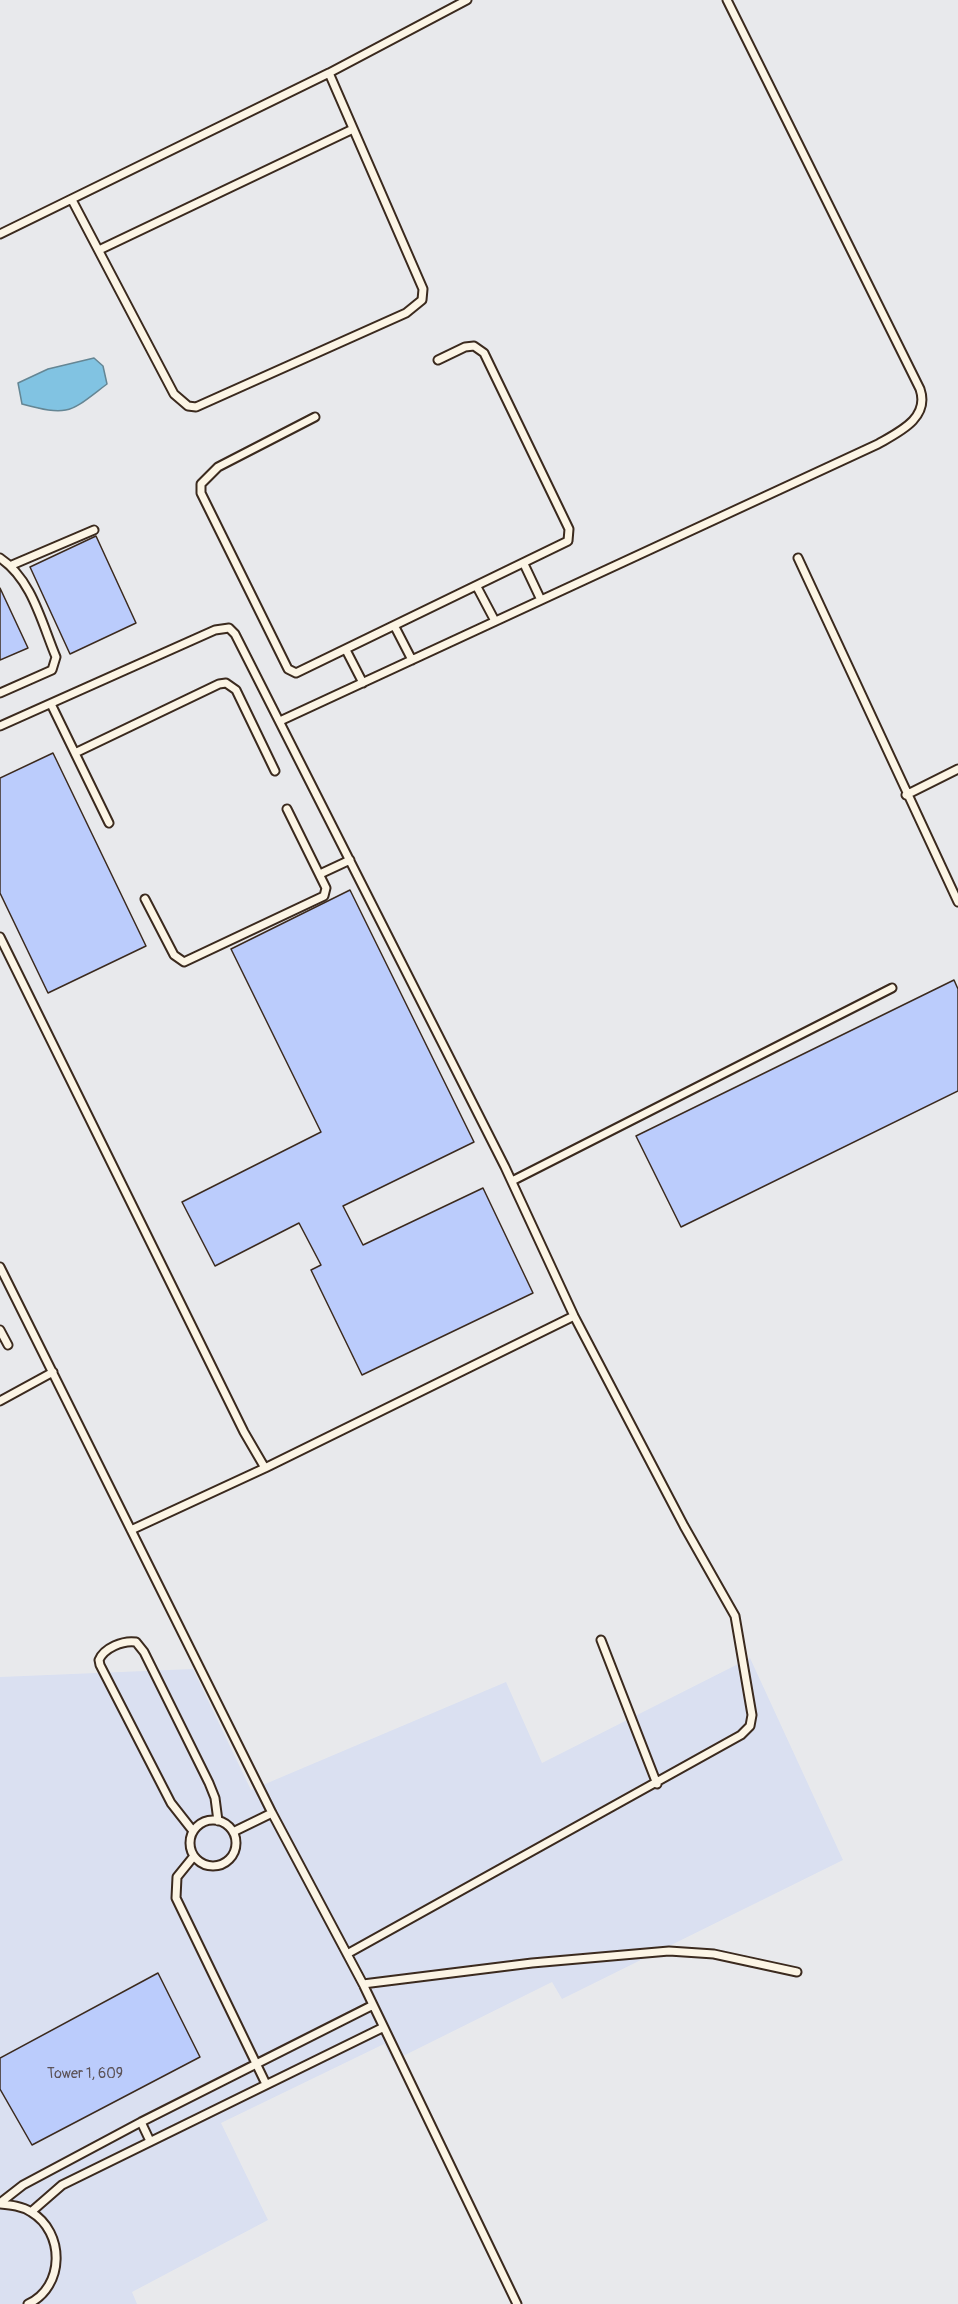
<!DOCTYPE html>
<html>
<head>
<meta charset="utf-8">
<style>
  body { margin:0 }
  canvas { display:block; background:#e8e9ec }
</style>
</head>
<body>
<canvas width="958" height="2304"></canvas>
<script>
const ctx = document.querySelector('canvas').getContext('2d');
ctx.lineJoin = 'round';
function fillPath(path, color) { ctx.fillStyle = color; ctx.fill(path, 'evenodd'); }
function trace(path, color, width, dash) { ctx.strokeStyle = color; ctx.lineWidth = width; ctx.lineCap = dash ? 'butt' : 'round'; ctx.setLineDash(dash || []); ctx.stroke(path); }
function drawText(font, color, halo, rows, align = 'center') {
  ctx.font = font + ' Pangolin,sans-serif'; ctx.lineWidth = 4.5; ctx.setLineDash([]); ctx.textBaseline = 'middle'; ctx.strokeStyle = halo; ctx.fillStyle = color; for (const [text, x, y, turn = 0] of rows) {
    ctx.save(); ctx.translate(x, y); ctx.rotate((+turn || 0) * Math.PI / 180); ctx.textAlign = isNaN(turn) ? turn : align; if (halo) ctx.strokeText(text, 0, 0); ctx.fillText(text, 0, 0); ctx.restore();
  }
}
fillPath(new Path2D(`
  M750 1658 843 1860 562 1999 552 1982 393 2061 384 2044 221 2123 268 2220 132 2292 137 2304H0V1677L193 1669 251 1790 506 1682 542 1763Z`), '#dae0f1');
const water = new Path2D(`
  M94 358 103 366 107 384C70 412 70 417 22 404L18 383 48 369Z`);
fillPath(water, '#81c3e2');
trace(water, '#658694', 1.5);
const building = new Path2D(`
  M96 536 136 623 70 654 30 567Z
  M0 588 28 648 0 660Z
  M53 753 146 946 48 993 0 893V778Z
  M350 890 474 1142 343 1206 363 1245 483 1188 533 1293 362 1375 311 1270 321 1265 299 1223 215 1266 182 1202 321 1132 231 949Z
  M954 980 958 989V1091L681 1227 636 1136Z
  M158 1973 200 2057 32 2145 0 2089V2058Z`);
fillPath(building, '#bbccfc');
trace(building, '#3b2a1e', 1.5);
const lane = new Path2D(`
  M72 200 174 394 188 406 196 407 406 313 422 300 423 289 329 73
  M0 234 329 73 467 0
  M99 250 353 129
  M315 417 218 467 201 484V493L288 669 296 673 568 541 569 529 484 353 474 346 465 347 438 360
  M0 558C32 579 42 624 56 657L52 670 0 693
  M798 558 958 902
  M524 564 541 600
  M12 565 94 530
  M477 587 495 621
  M395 627 412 660
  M346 650 363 683
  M51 704 109 823
  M280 721 878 444C899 432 930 418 920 389L727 0
  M0 726 215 630 229 628 235 634 505 1167 574 1316 684 1526 735 1616 752 1715 750 1726 741 1735 347 1954
  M75 753 219 684 226 683 236 690 275 771
  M906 795 958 769
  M320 874 350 860
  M145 899 174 955 184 962 324 896 326 888 287 809
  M0 937 244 1432 265 1468
  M512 1181 892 988
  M0 1267 272 1813 363 1984 517 2304
  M0 1330 8 1345
  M0 1401 53 1372
  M131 1530 265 1468 574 1316
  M601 1640 657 1784
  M190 1843a23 23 0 1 1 46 0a23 23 0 1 1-46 0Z
  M193 1831 171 1803 100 1665 99 1660C104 1648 123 1640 136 1642L144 1652 209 1783 215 1798 218 1821
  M233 1832 272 1813
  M194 1856 177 1877 176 1898 266 2084
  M363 1984 532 1963 669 1951 714 1954 797 1972
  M141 2122 150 2141
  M0 2203 23 2185 141 2122 371 2006
  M0 2204C11 2205 22 2206 31 2212 65 2232 65 2287 28 2304
  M31 2212 62 2185 382 2028`);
trace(lane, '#3b2a1e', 11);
trace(lane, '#fcf5e5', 7);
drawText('14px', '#5b5256', null, [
  ["Tower 1, 609",85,2074]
]);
</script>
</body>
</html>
